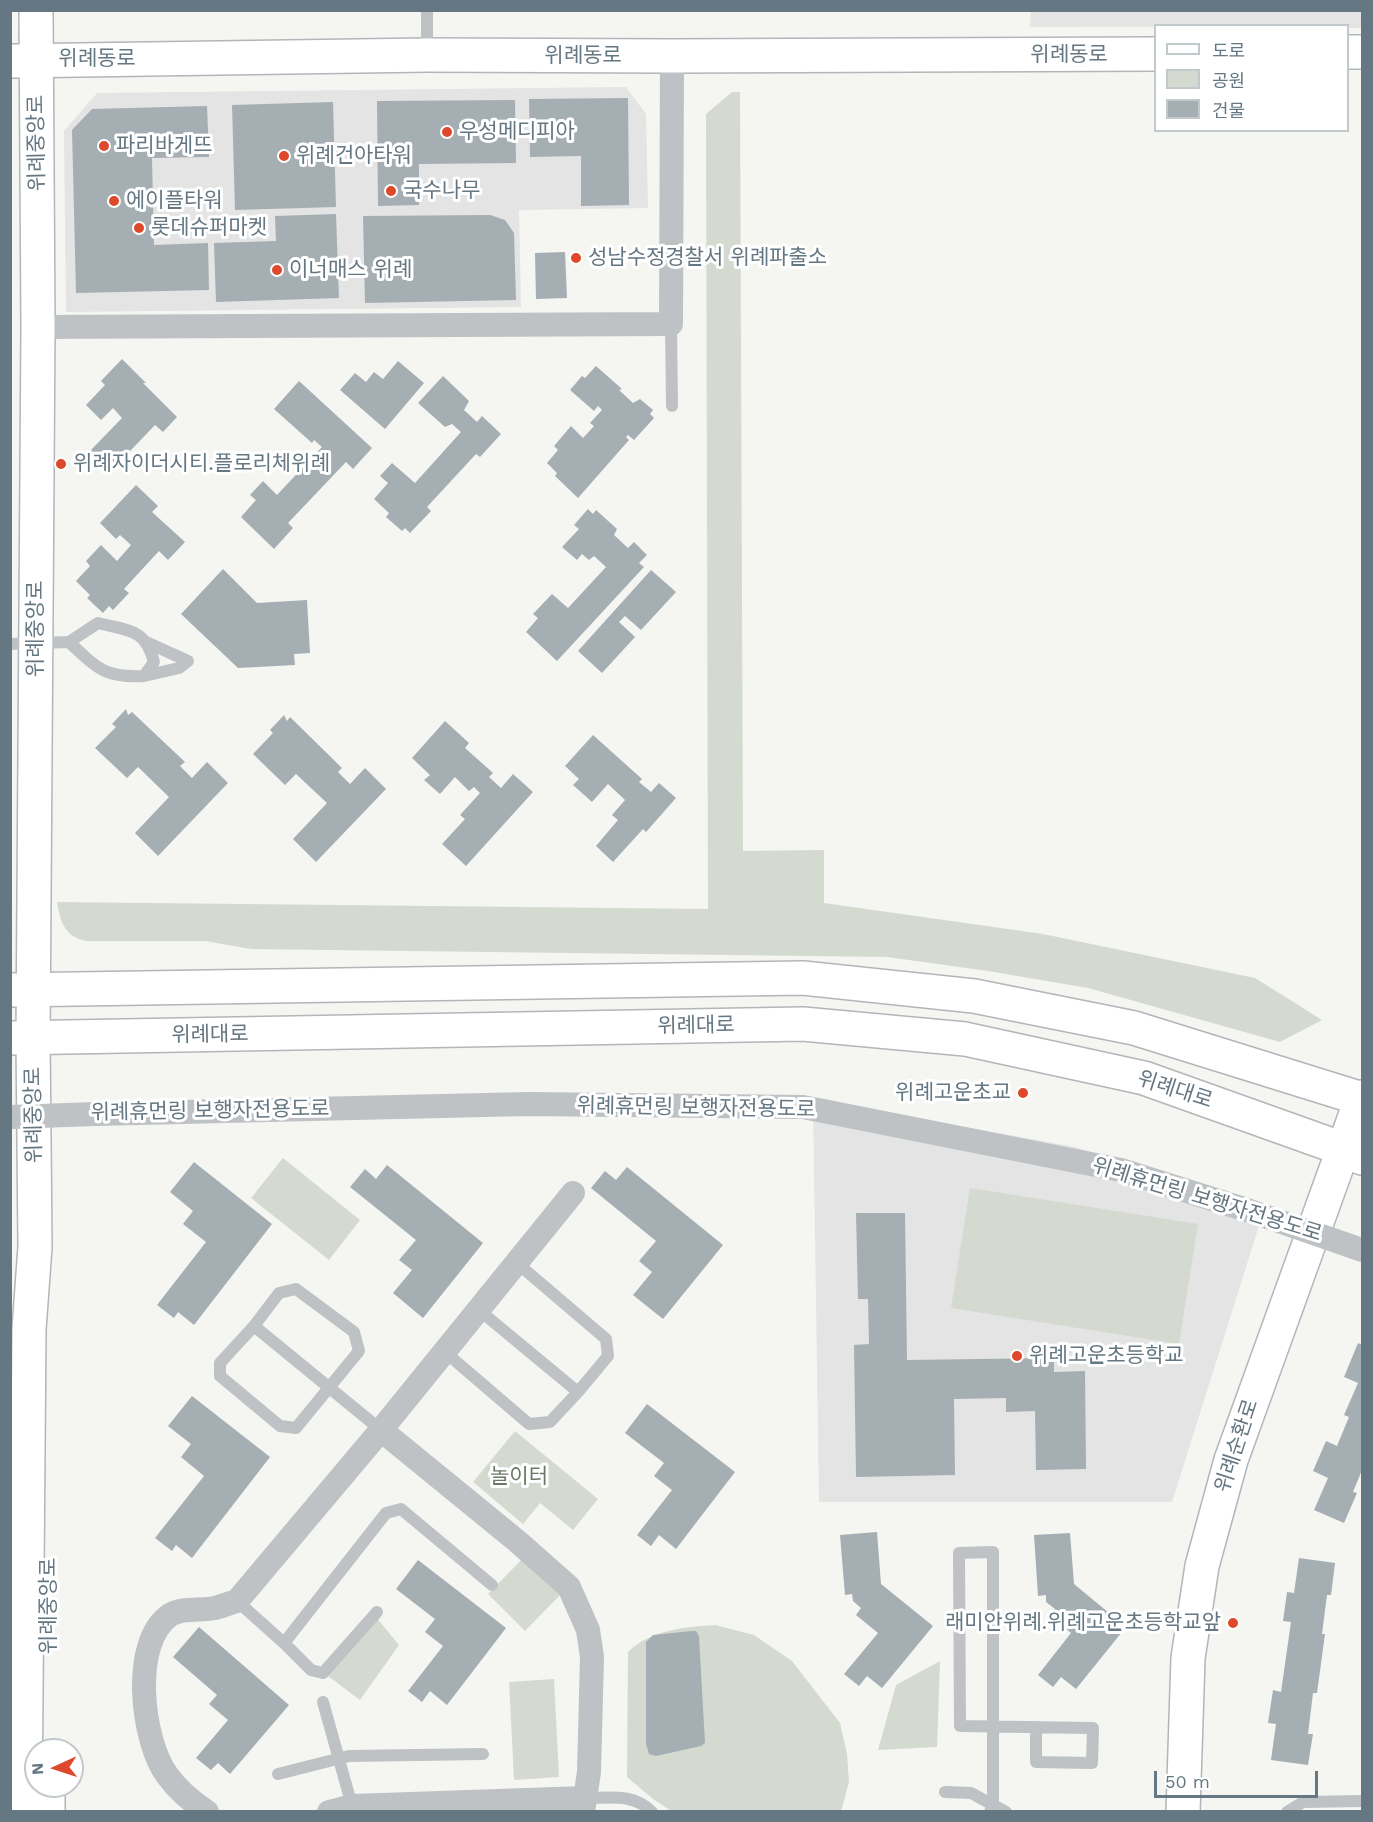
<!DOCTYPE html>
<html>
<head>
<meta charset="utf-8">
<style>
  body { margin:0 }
  #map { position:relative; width:1373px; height:1822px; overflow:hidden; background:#f5f5f2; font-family:"Work Sans","Noto Sans KR",sans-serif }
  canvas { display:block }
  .frame { position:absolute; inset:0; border:12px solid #657782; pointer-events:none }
  .legend { position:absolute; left:1154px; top:24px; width:195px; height:108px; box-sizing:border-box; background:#fff; border:2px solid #c1c9cd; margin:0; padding:8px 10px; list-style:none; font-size:18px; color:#657782 }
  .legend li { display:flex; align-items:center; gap:12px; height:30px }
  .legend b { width:30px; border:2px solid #c1c9cd }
  .north { position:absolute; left:24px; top:1738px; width:60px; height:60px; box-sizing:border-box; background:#fff; border:2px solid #c1c9cd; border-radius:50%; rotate:267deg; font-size:16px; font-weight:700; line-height:24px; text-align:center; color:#657782 }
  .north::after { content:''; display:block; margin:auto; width:21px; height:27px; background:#dd492a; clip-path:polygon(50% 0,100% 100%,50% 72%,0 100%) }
  .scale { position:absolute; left:1154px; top:1771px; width:164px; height:27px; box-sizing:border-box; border:3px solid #657782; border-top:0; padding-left:8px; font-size:18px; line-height:21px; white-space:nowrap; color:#657782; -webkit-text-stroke:4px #fff; paint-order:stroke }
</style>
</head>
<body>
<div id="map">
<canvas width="1373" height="1822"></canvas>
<div class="frame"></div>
<ul class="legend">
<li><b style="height:8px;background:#fff"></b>도로</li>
<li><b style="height:16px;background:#d5dad1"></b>공원</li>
<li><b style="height:16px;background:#a5aeb3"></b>건물</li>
</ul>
<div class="north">N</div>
<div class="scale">50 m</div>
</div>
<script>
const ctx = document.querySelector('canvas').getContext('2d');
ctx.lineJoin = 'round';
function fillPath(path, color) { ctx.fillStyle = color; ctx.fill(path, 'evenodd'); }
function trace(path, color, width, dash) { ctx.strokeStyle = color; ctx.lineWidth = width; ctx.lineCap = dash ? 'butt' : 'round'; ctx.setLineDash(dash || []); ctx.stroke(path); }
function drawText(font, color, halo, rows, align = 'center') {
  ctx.font = font + ' "Work Sans","Noto Sans KR",sans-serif'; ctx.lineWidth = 6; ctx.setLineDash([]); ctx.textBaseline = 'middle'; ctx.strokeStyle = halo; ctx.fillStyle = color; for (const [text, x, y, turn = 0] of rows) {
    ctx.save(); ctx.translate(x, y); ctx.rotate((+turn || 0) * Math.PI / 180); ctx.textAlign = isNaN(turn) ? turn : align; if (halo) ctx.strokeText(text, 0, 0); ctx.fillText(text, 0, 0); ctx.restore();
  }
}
fillPath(new Path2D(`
  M1031 11H1362V28H1348V26L1030 27Z
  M626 87 646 114 648 208 519 210 521 307 66 312 64 131 97 93Z
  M813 1099 1075 1147 1264 1210 1172 1502H819Z`), '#e3e4e3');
fillPath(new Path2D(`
  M732 92H740L743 851 824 850V903L1043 934 1255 978 1322 1020 1280 1042 1088 988 988 971 887 957 251 949 205 941H86C65 937 60 921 57 902L708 909 706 114Z
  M283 1158 360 1220 329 1260 251 1198Z
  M970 1188 1198 1224 1179 1344 951 1308Z
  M515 1431 598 1499 573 1530 540 1503 523 1524 473 1482Z
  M526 1555 563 1592 525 1631 488 1594Z
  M376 1617 399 1645 360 1700 328 1676Z
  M715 1625 754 1635 792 1661 840 1723 847 1754 849 1782 841 1811 673 1812 653 1799 627 1777 628 1652C650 1630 685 1627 715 1625Z
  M940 1661 937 1747 878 1750 896 1685Z
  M554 1679 559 1777 514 1780 509 1682Z`), '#d5dad1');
fillPath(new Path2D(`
  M628 98 629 205 581 206V156L530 157 529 99Z
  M515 100 516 163 419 164V205L378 206 377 101Z
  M333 102 336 207 235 210 232 105Z
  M207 106 209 157 152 158 154 245 208 243 209 290 76 293 72 130 92 109Z
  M336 214 339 298 216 302 214 243 276 241 275 216Z
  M490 215 505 220 514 233 516 300 365 303 363 216Z
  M565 252 567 298 536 299 535 253Z
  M122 359 146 383H143L177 417 163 432 155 425 110 472 89 452 122 418 113 408 101 420 86 405 105 385 101 381Z
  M398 361 424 383 385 429 340 390 355 373 366 382 374 372 383 379Z
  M596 366 622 389 619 390 633 403 640 399 653 410 650 414 654 418 634 440 628 435 626 437 629 440 578 498 555 476 557 473 547 463 558 450 554 446 571 426 583 438 594 426 590 423 602 410 598 406 594 411 570 390 582 376 585 378Z
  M443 376 469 401 464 410 477 422 482 416 501 434 480 457 476 454 427 507 431 511 410 533 405 528 402 531 386 517 389 513 374 499 388 483 380 476 392 463 415 483 461 432 452 424 445 427 418 403Z
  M299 381 372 448 353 469 346 462 288 523 293 528 274 549 241 517 256 500 250 495 263 481 277 495 322 447 314 440 312 443 274 409Z
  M136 485 158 506 152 512 185 542 168 560 159 551 124 589 129 593 113 610 109 606 103 613 87 598 90 595 76 581 90 566 86 561 101 545 117 561 131 545 120 535 116 539 100 523Z
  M588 509 593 514 596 510 617 529 614 535 628 548 634 542 647 555 639 563 644 567 557 661 526 632 538 618 533 614 552 594 568 608 606 567 594 556 589 560 582 554 577 560 562 547 579 529 574 525Z
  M223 569 257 603 307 600 310 653 294 654 295 665 238 668 181 614Z
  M651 570 676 592 641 630 625 616 619 622 635 637 602 673 578 651Z
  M126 709 128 715 132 712 185 762 180 766 192 778 207 762 228 783 158 856 135 833 169 797 138 767 127 778 95 748 116 727 112 724Z
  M284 715 287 721 290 717 342 768 338 772 350 784 365 768 386 789 316 862 293 839 327 803 296 774 285 785 253 754 273 733 270 730Z
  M445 721 469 743 465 748 493 773 489 777 501 788 513 774 533 792 466 866 442 844 465 819 460 815 480 793 474 787 469 791 455 777 440 794 424 780 430 775 412 758Z
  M593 735 642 779 639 782 651 792 659 783 676 798 646 832 643 829 613 862 596 846 618 820 612 815 625 800 608 784 592 802 573 785 579 779 565 766Z
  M194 1162 272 1224 194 1325 178 1312 174 1318 157 1305 206 1242 183 1224 193 1211 170 1192Z
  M387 1165 483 1243 423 1318 393 1293 412 1270 399 1260 416 1240 350 1187 365 1169 376 1179Z
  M627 1167 723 1245 663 1319 633 1295 652 1272 639 1261 656 1241 591 1188 605 1171 616 1180Z
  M856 1213H905L907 1360 1054 1358V1372L1085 1371 1086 1469 1036 1470 1035 1411 1006 1412V1398L954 1399 955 1475 856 1477 854 1345 869 1344 868 1299H858Z
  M1358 1343 1362 1345V1470L1353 1492 1357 1493 1344 1523 1314 1510 1328 1478 1313 1471 1326 1441 1337 1446 1349 1417 1344 1415 1358 1383 1344 1377Z
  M192 1396 270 1457 192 1558 176 1545 172 1551 155 1538 204 1476 181 1457 191 1444 168 1426Z
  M647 1404 735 1472 676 1549 659 1535 651 1546 637 1535 672 1490 654 1476 664 1463 625 1433Z
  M877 1532 881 1584 933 1626 882 1688 867 1676 859 1686 844 1674 878 1633 856 1615 861 1608 853 1601 852 1594 845 1595 840 1535Z
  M1070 1533 1074 1584 1126 1627 1076 1689 1061 1677 1053 1687 1038 1675 1071 1633 1050 1615 1055 1609 1046 1602V1595L1038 1596 1034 1535Z
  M1299 1558 1335 1563 1331 1595H1327L1322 1634H1325L1317 1693H1313L1308 1734H1313L1308 1765 1271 1760 1276 1724 1268 1723 1273 1690 1281 1692 1291 1622 1283 1621 1287 1592 1294 1593Z
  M418 1560 506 1628 447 1705 430 1691 422 1702 408 1691 443 1646 425 1632 435 1619 396 1589Z
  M199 1627 289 1705 230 1774 218 1763 211 1770 196 1758 228 1720 209 1704 217 1695 173 1657Z
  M691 1631H696L699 1636 705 1743 701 1746 656 1756 649 1754 646 1744V1642L653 1635Z`), '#a5aeb3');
const secondary = new Path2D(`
  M1348 52H1362
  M10 61 427 55 672 56 1156 54
  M25 1812 29 1329 35 1247 33 1038 38 327 36 10
  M48 1812V1786
  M1183 1812 1188 1658 1202 1566 1231 1460 1362 1097`);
const primary = new Path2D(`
  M10 990 803 978 974 996 1134 1028 1362 1099
  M10 1038 803 1024 965 1039 1144 1078 1343 1149 1362 1158`);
trace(secondary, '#b0b6ba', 36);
trace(primary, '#b1b6b9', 36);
trace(new Path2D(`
  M427 10V54
  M671 324 672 406
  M146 642 188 661
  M10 644 69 642 98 623C129 631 145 628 154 662L144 676C104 678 97 668 69 642
  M144 676 179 668 188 661
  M479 1310 578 1392 608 1356 606 1339 517 1263
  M254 1326 220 1363V1376L280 1426 296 1428 359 1351 354 1332 296 1289 279 1293 254 1326 381 1430
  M445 1352 529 1424 550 1422 578 1392
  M237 1601 284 1643 386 1513 401 1509 492 1585
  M284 1643 311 1670 323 1673 377 1612
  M323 1702 352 1806
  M278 1774 349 1756 483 1754
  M945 1792 971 1793 1006 1812
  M585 1798C610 1798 633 1793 652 1812
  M990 1812 993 1804V1552L959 1553 960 1726C1005 1727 1049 1727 1093 1728L1092 1763 1036 1762V1727
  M1287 1812 1303 1802 1362 1801`), '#bec2c5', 12);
trace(new Path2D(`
  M38 327 671 324 672 56
  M95 1114 528 1104 803 1107 1121 1170 1247 1210
  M381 1430 517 1541 569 1587 588 1630 592 1657 589 1772 583 1812
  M207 1812C192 1802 177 1789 167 1775 142 1741 130 1642 170 1615 182 1607 201 1611 215 1608 223 1606 230 1603 237 1601L381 1430 573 1193
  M329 1812 352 1806 585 1798`), '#bec2c5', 24);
trace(secondary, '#fff', 33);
trace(primary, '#fff', 33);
trace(new Path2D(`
  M10 1117 95 1114
  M1247 1210 1362 1250`), '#bec2c5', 24);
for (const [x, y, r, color] of [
  [447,132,6,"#dd492a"],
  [104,146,6,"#dd492a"],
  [284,156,6,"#dd492a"],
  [391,191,6,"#dd492a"],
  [114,201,6,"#dd492a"],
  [139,228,6,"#dd492a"],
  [576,258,6,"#dd492a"],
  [277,270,6,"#dd492a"],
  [61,464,6,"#dd492a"],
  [1023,1093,6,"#dd492a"],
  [1017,1356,6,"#dd492a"],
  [1233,1623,6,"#dd492a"]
]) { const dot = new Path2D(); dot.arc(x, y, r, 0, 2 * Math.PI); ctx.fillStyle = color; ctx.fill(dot); trace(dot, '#fff', 2); }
drawText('21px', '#657782', '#fff', [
  ["위례동로",1069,55],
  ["위례동로",583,56],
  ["위례동로",97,59],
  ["위례중앙로",37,143,-91],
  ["위례중앙로",36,629,-90],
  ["위례대로",696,1026,-1],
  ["위례대로",210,1035,-1],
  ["위례대로",1175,1090,18],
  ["위례휴먼링 보행자전용도로",696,1108,1],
  ["위례휴먼링 보행자전용도로",210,1111,-1],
  ["위례중앙로",34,1115,-91],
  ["위례휴먼링 보행자전용도로",1207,1200,17],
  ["위례순환로",1237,1446,-72],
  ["위례중앙로",49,1606,-90]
]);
drawText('21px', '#657782', '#fff', [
  ["우성메디피아",459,132],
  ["파리바게뜨",116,146],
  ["위례건아타워",296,156],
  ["국수나무",403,191],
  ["에이플타워",126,201],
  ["롯데슈퍼마켓",151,228],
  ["성남수정경찰서 위례파출소",588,258],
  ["이너매스 위례",289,270],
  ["위례자이더시티.플로리체위례",73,464],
  ["위례고운초교",1011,1093,"right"],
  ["위례고운초등학교",1029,1356],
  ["래미안위례.위례고운초등학교앞",1221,1623,"right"]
], 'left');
drawText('21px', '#697964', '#fff', [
  ["놀이터",519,1477]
]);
</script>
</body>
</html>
